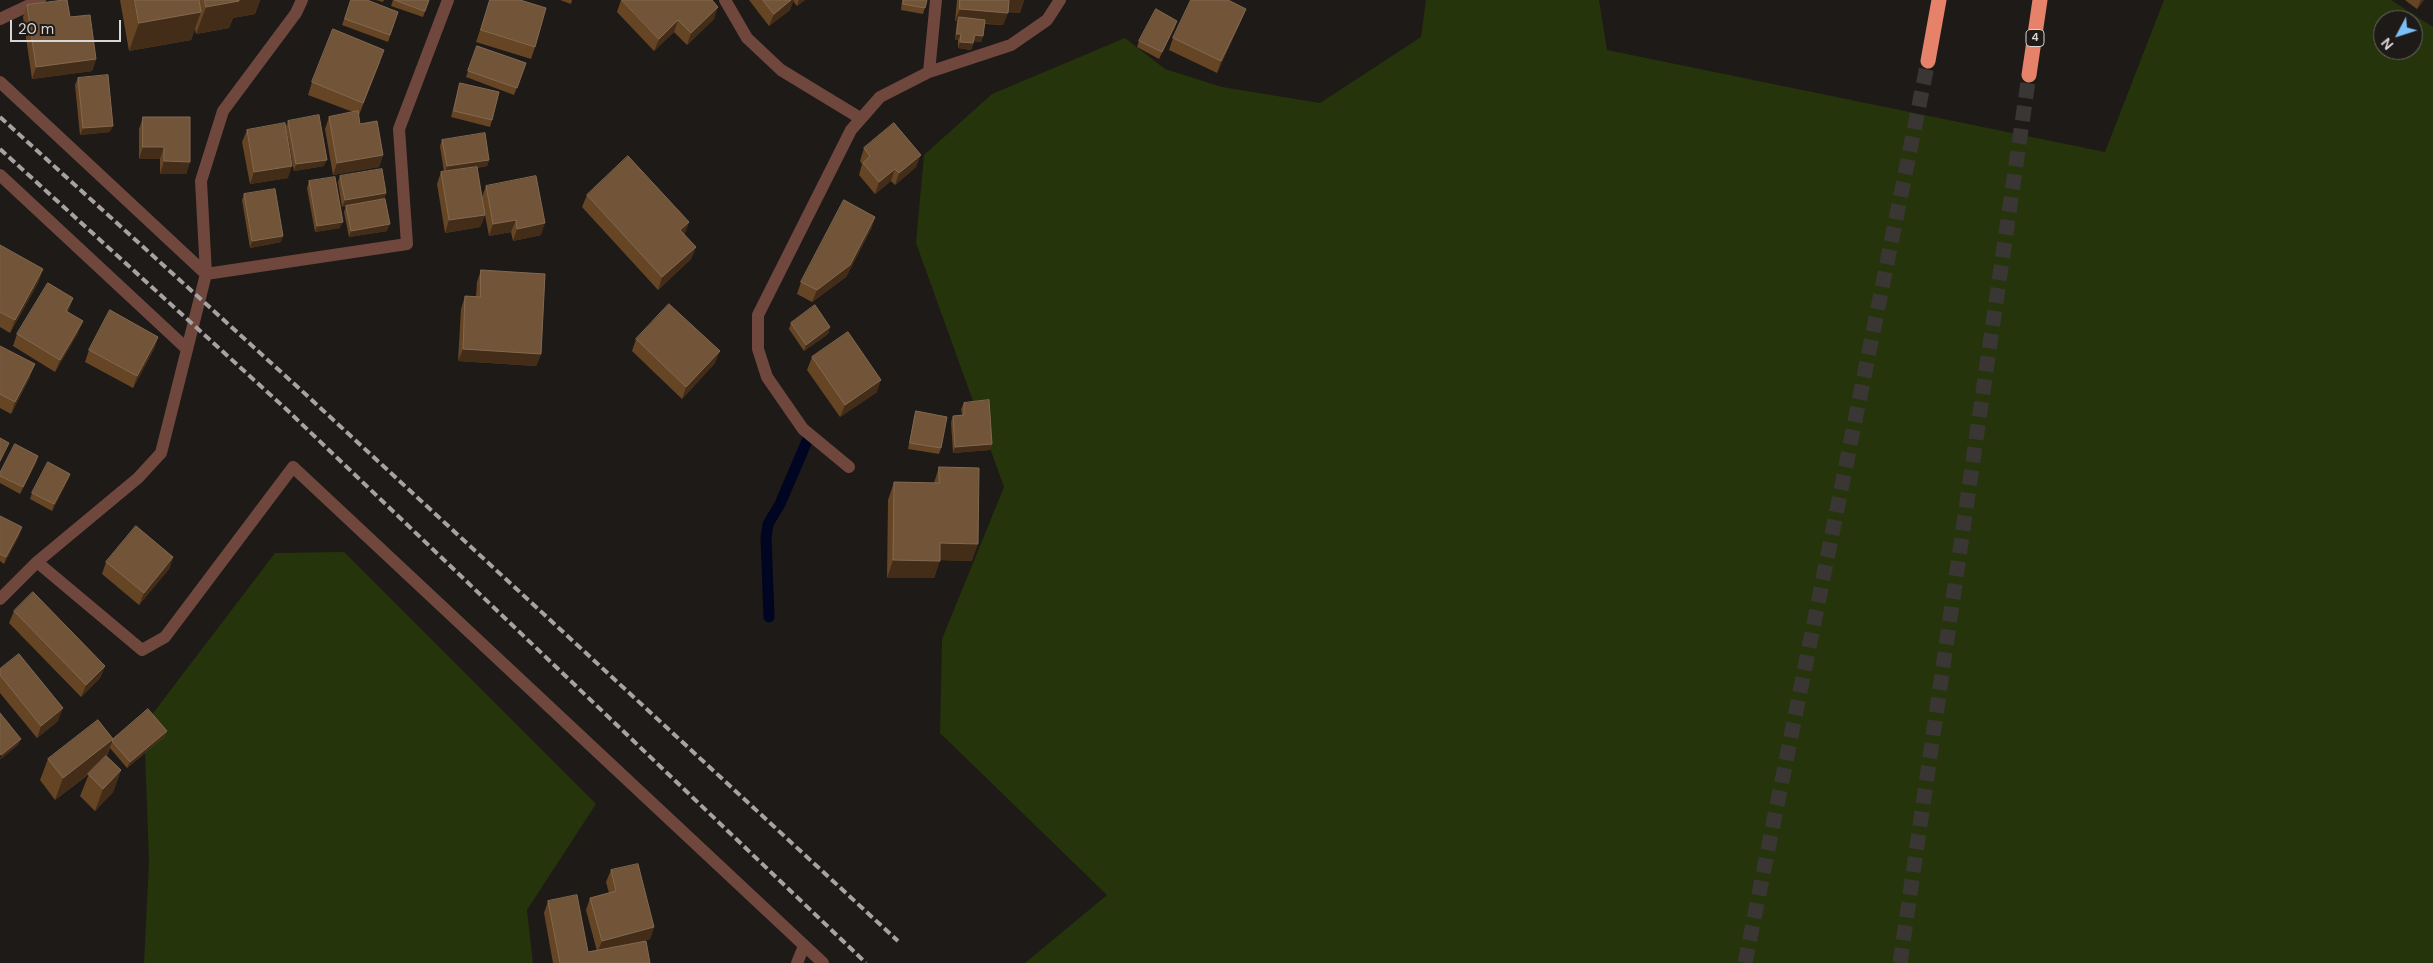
<!DOCTYPE html>
<html>
<head>
<meta charset="utf-8">
<style>
  body { margin:0 }
  #map { position:relative; width:2433px; height:963px; overflow:hidden; background:#1e1a18; font-family:"DM Sans",sans-serif }
  canvas { display:block }
  .north { position:absolute; left:2373px; top:10px; width:50px; height:50px; box-sizing:border-box; background:#1e1a18; border:1px solid #696564; border-radius:50%; rotate:230deg; font-size:14px; font-weight:700; line-height:20px; text-align:center; color:#d9d6d5 }
  .north::after { content:''; display:block; margin:auto; width:18px; height:22px; background:#7abff8; clip-path:polygon(50% 0,100% 100%,50% 72%,0 100%) }
  .scale { position:absolute; left:10px; top:20px; width:111px; height:22px; box-sizing:border-box; border:2px solid #d9d6d5; border-top:0; padding-left:6px; font-size:15px; line-height:18px; white-space:nowrap; color:#d9d6d5; -webkit-text-stroke:4px #1e1a18; paint-order:stroke }
</style>
</head>
<body>
<div id="map">
<canvas width="2433" height="963"></canvas>
<div class="north">N</div>
<div class="scale">20 m</div>
</div>
<script>
const ctx = document.querySelector('canvas').getContext('2d');
ctx.lineJoin = 'round';
function fillPath(path, color) { ctx.fillStyle = color; ctx.fill(path, 'evenodd'); }
function trace(path, color, width, dash) { ctx.strokeStyle = color; ctx.lineWidth = width; ctx.lineCap = dash ? 'butt' : 'round'; ctx.setLineDash(dash || []); ctx.stroke(path); }
function drawText(font, color, halo, rows, align = 'center') {
  ctx.font = font + ' "DM Sans",sans-serif'; ctx.lineWidth = 4.5; ctx.setLineDash([]); ctx.textBaseline = 'middle'; ctx.strokeStyle = halo; ctx.fillStyle = color; for (const [text, x, y, turn = 0] of rows) {
    ctx.save(); ctx.translate(x, y); ctx.rotate((+turn || 0) * Math.PI / 180); ctx.textAlign = isNaN(turn) ? turn : align; if (halo) ctx.strokeText(text, 0, 0); ctx.fillText(text, 0, 0); ctx.restore();
  }
}
fillPath(new Path2D(`
  M1426 0H1599L1607 50 2105 152 2164 0H2391L2433 27V963H1025L1107 895 940 733 942 639 1004 487 916 243 924 155 992 94 1125 38 1165 69 1222 87 1320 103 1421 37ZM2383 20H2413V50H2383Z
  M344 552 596 804 527 910 533 963H144L149 861 144 725 275 553Z`), '#25340b');
trace(new Path2D(`
  M769 617 766 538 768 524 780 504 807 441`), '#000521', 11);
trace(new Path2D(`
  M1745 963 1928 61
  M1900 963 2029 75`), '#3a3634', 15, [15, 8]);
trace(new Path2D(`
  M725 0 747 38 781 70 860 118
  M0 19 40 0
  M929 72 936 0
  M0 82 206 274 407 244 399 129 448 0
  M0 175 187 349
  M849 467 803 429 767 377 758 349V315L851 130 880 97 929 72 1011 45 1047 20 1060 0
  M37 562 142 650 165 637 293 467 823 963
  M0 599 37 562 138 478 161 453 206 274 201 181 223 111 296 13 302 0
  M797 963 804 946`), '#6f473d', 12);
trace(new Path2D(`
  M1928 61 1939 0
  M2029 75 2040 0`), '#e6826a', 15);
trace(new Path2D(`
  M0 117 302 391 898 941
  M0 149 286 409 866 963`), '#a6a3a2', 4, [8, 4]);
fillPath(new Path2D(`
  M120 0H260L255 14 233 18 229 28 196 34 195 29 191 40 129 51Z
  M351 0 398 12 388 42 342 25Z
  M376 0H384L383 2Z
  M393 0H429L423 17 391 6Z
  M490 0H520L535 47 531 59 476 42Z
  M560 0H572L571 4Z
  M621 0H712L714 19 687 45 674 32 654 51 617 12Z
  M749 0H805L797 6 793 1 790 10 769 26Z
  M902 0H927L923 14 901 10Z
  M957 0H1024L1020 13 1008 12 1003 25 985 24 983 36 981 42 974 41 971 50 958 48V40H955L957 21H955Z
  M2405 0H2424L2417 9Z
  M27 5 96 59 92 71 32 79 23 17Z
  M1246 9 1241 21 1217 73 1169 50 1173 38Z
  M1175 27 1159 59 1137 47 1139 41Z
  M477 46 526 63 514 95 466 77Z
  M380 62 359 115H358L360 124 383 155 379 167 333 175 325 129 329 117 353 112 308 95 312 82Z
  M78 78 110 132 80 135 75 85Z
  M460 83 492 120 490 127 451 117 458 89Z
  M143 117 190 162 186 174H160V159H139V129Z
  M288 121 324 166 294 171 286 127Z
  M247 130 288 178 250 184 242 142Z
  M442 140 489 160 487 166 477 168 482 197 486 186 541 235 513 241 511 232 489 236 485 215 480 227 445 233 437 184 441 172H444L440 146Z
  M864 148 916 167 895 185 891 181 875 194 859 175 862 164 860 161Z
  M340 176 386 193 384 199 387 231 349 237 344 212 346 206 342 207 338 182Z
  M309 181 340 228 315 232 307 188Z
  M244 194 281 242 250 248 242 200Z
  M587 195 689 222 684 235 696 247 691 259 658 290 582 207Z
  M875 217 871 229 846 277 812 302 797 294 801 282Z
  M0 245 39 281 10 333 0 327Z
  M481 270 541 354 536 366 458 361 461 309 465 296 476 297 477 282Z
  M73 298 68 312 78 333 55 372 13 346 17 334Z
  M791 323 830 327 828 334 804 351 789 329Z
  M158 337 154 349 133 388 85 362 89 350Z
  M636 339 715 363 682 399 632 351Z
  M0 346 30 377 11 414 0 408Z
  M812 357 877 392 840 417 807 370Z
  M964 403 992 444 990 450 953 453 951 422 953 416 962 415 961 409Z
  M916 411 941 448 939 454 908 449 914 418Z
  M38 456 36 463 20 494 0 483V473Z
  M939 467 972 561 940 560 934 578H887L888 500 894 482 934 483Z
  M70 474 68 480 52 511 30 499 32 493Z
  M0 516 20 534 4 564 0 561Z
  M173 557 169 569 139 605 102 574 106 562Z
  M14 611 105 666 100 678 81 697 9 623Z
  M0 669 58 721 37 738 0 693Z
  M167 731 164 737 127 768 110 748 107 756 121 770 113 792 95 811 80 796 89 774 55 800 40 780 48 759 113 739Z
  M611 870 654 927 650 939 625 945 650 963H553L544 913 548 901 588 952 597 951 586 910 590 898 609 893 606 882Z`), '#664525');
fillPath(new Path2D(`
  M234 0H260L255 14 233 18 229 28 196 34 206 7Z
  M791 0H794L790 10 769 26 774 14Z
  M799 0H805L797 6Z
  M1009 0H1024L1020 13 1005 12Z
  M2421 0H2424L2417 9Z
  M718 7 714 19 687 45 691 33Z
  M960 9 1008 13 1003 25 958 21 959 17 957 21H955Z
  M1246 9 1241 21 1217 73 1221 61Z
  M201 12 191 40 129 51 139 23Z
  M678 20 674 32 654 51 659 39Z
  M1177 21 1175 27 1159 59 1162 52Z
  M957 34H961L958 40H955Z
  M975 35 983 36 981 42 972 41Z
  M960 42 973 43 971 50 958 48Z
  M96 59 92 71 32 79 36 67Z
  M113 126 110 132 80 135 83 128Z
  M143 147H164L160 159H139Z
  M383 155 379 167 333 175 337 163Z
  M921 155 916 167 895 185 899 173Z
  M327 160 324 166 294 171 296 164Z
  M489 160 487 166 445 173 447 166Z
  M164 161 190 162 186 174H160Z
  M292 166 288 178 250 184 254 172Z
  M895 169 891 181 875 194 879 182Z
  M386 193 384 199 342 207 345 200Z
  M485 215 480 227 445 233 449 220Z
  M875 217 871 229 846 277 812 302 817 290Z
  M516 220 511 232 489 236 493 224Z
  M343 222 340 228 315 232 317 226Z
  M689 222 685 234 676 243 680 230Z
  M545 223 541 235 513 241 517 229Z
  M390 224 387 231 349 237 351 231Z
  M283 236 281 242 250 248 252 241Z
  M696 247 691 259 658 290 662 277Z
  M43 269 39 281 10 333 15 320Z
  M73 298 69 310 62 323 66 311Z
  M83 321 78 333 55 372 60 360Z
  M830 327 828 334 804 351 806 345Z
  M158 337 154 349 133 388 137 376Z
  M463 349 541 354 536 366 458 361Z
  M720 351 715 363 682 399 686 387Z
  M35 364 30 377 11 414 15 402Z
  M881 380 877 392 840 417 845 405Z
  M992 444 990 450 953 453 955 447Z
  M38 456 36 463 20 494 23 487Z
  M70 474 68 480 52 511 54 504Z
  M22 527 20 534 4 564 6 557Z
  M940 543 978 544 972 561 934 560Z
  M173 557 169 569 139 605 144 593Z
  M893 560 940 561 934 578H887Z
  M105 666 100 678 81 697 86 685Z
  M63 708 58 721 37 738 41 726Z
  M167 731 164 737 127 768 130 762Z
  M21 739 18 745 0 760 1 755Z
  M113 739 105 761 55 800 63 778Z
  M121 770 113 792 95 811 103 789Z
  M654 927 650 939 597 953 602 941Z`), '#442d18');
const building = new Path2D(`
  M64 0H67L70 17 90 15 96 59 36 67 27 5Z
  M135 0H199L201 12 139 23Z
  M205 0H239V1L206 7Z
  M351 0H367L398 12 390 35 345 19Z
  M395 0H429L425 11Z
  M490 0H520L546 8 535 47 481 30Z
  M622 0H712L718 7 691 33 678 20 659 39Z
  M763 0H791L774 14Z
  M904 0H927L925 8 903 4Z
  M960 0H1009L1008 13 960 9Z
  M1191 0H1228L1246 9 1221 61 1173 38Z
  M1156 9 1177 21 1162 52 1139 41Z
  M959 17 985 20 983 36 975 35 973 43 960 42 961 34H957Z
  M333 29 384 50 363 103 312 82Z
  M477 46 526 63 517 88 468 71Z
  M108 75 113 126 83 128 78 78Z
  M460 83 499 92 492 120 454 111Z
  M358 111 360 124 377 121 383 155 337 163 329 117Z
  M319 115 327 160 296 164 288 121Z
  M143 117H190V162L164 161V147H143Z
  M285 123 292 166 254 172 247 130Z
  M894 123 921 155 899 173 895 169 879 182 863 163 870 156 864 148Z
  M485 133 489 160 447 166 442 140Z
  M628 156 689 222 680 230 696 247 662 277 587 195Z
  M477 167 485 215 449 220 441 172Z
  M382 169 386 193 345 200 340 176Z
  M536 176 545 223 517 229 516 220 493 224 486 186Z
  M335 177 343 222 317 226 309 181Z
  M275 189 283 236 252 241 244 194Z
  M385 199 390 224 351 231 346 206Z
  M844 200 875 217 850 265 817 290 801 282Z
  M0 245 43 269 15 320 0 312Z
  M481 270 545 274 541 354 463 349 465 296 480 297Z
  M48 283 73 298 66 311 83 321 60 360 17 334Z
  M669 304 720 351 686 387 636 339Z
  M815 305 830 327 806 345 791 323Z
  M110 310 158 337 137 376 89 350Z
  M848 332 881 380 845 405 812 357Z
  M0 346 35 364 15 402 0 394Z
  M989 400 992 444 955 447 953 416 964 415V403Z
  M916 411 947 417 941 448 910 443Z
  M0 438 9 443 0 461Z
  M15 444 38 456 23 487 0 476V473Z
  M48 462 70 474 54 504 32 493Z
  M939 467 979 468 978 544 940 543V561L893 560 894 482 939 483Z
  M0 516 22 527 6 557 0 554Z
  M136 526 173 557 144 593 106 562Z
  M33 592 105 666 86 685 14 611Z
  M19 654 63 708 41 726 0 675V669Z
  M148 709 167 731 130 762 112 741 113 739Z
  M0 713 21 739 1 755 0 754Z
  M98 720 113 739 63 778 48 759Z
  M106 756 121 770 103 789 88 774Z
  M638 864 654 927 602 941 590 898 616 891 611 870Z
  M577 895 588 952 646 941 650 963H560L548 901Z`);
fillPath(building, '#725538');
trace(building, '#826951', 1);
for (const [x, y, w] of [
  [2035,38,18]
]) { const box = new Path2D(); box.roundRect(x - w / 2, y - 8.5, w, 17, 4); ctx.fillStyle = '#1e1a18'; ctx.fill(box); trace(box, '#d9d6d5', 1); }
drawText('bold 11px', '#d9d6d5', null, [
  ["4",2035,38]
]);
</script>
</body>
</html>
